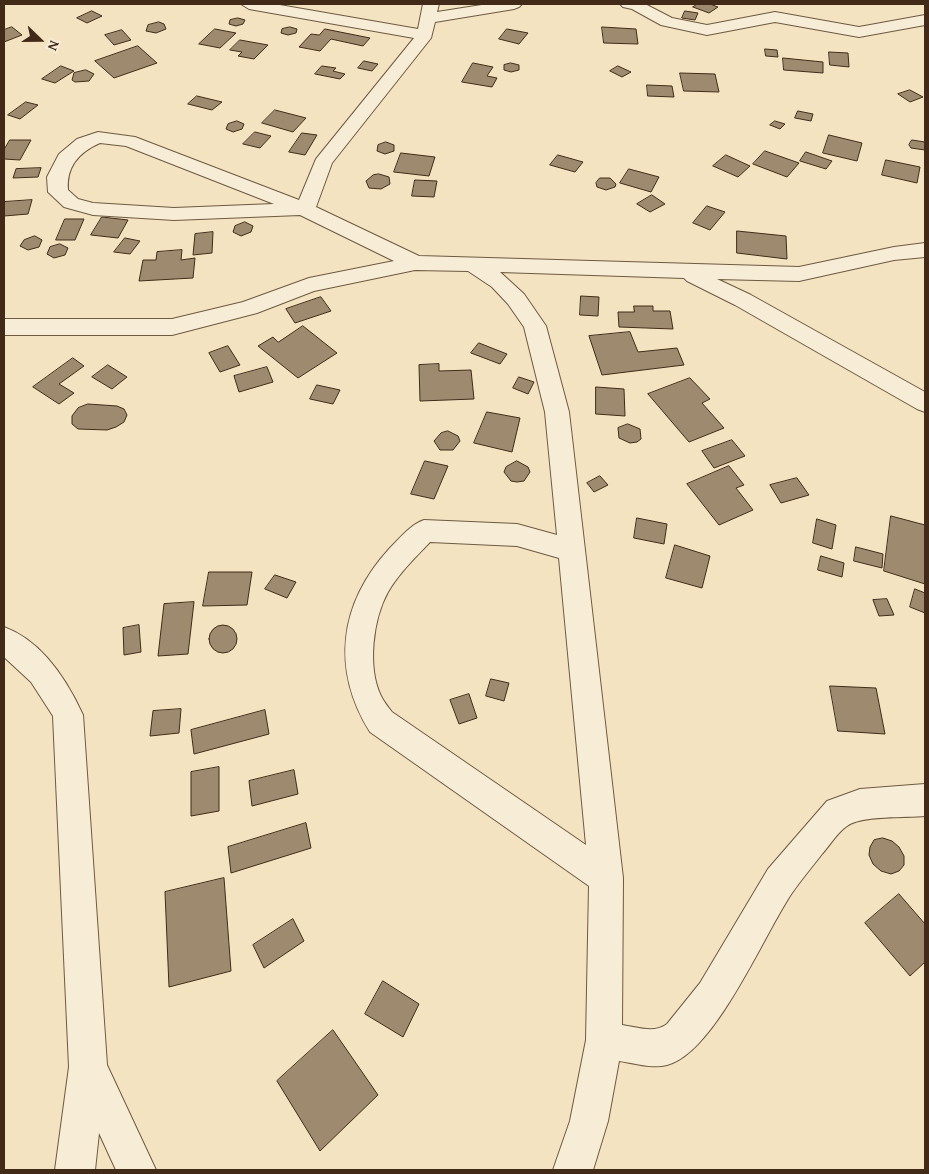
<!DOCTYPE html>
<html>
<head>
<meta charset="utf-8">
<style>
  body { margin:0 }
  #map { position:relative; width:929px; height:1174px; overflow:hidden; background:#f3e3c0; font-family:"Gentium Book Plus",serif }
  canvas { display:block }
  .frame { position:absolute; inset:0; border:5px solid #412b18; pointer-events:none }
  .north { position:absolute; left:15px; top:15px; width:50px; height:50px; -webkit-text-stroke:4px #f7edd6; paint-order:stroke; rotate:112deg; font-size:14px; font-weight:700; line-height:20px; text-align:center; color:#412b18 }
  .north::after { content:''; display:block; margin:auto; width:18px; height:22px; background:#412b18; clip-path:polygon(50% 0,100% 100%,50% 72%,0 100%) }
</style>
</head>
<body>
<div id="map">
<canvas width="929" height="1174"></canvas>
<div class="frame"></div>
<div class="north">N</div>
</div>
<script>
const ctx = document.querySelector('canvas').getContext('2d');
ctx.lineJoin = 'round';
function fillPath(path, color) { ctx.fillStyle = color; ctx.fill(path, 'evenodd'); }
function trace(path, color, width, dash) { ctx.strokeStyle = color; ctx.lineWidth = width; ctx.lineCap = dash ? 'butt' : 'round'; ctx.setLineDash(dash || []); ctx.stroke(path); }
const building = new Path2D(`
  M698 4H710L718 7 709 13 693 7Z
  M92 11 102 16 87 23 77 18Z
  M685 11 698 13 695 20 682 18Z
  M238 18 245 20 243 24 236 26 229 24 230 20Z
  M159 22 164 24 166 29 156 33 146 31 148 25Z
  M12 27 22 35 4 42V30Z
  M290 27 297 29 296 33 288 35 281 33 282 29Z
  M602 27 636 29 638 44 604 43Z
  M215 29 236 33 220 48 199 44Z
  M325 29 370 38 363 46 331 39 320 51 299 47 311 34 319 35Z
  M507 29 528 33 519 44 499 39Z
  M122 30 131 40 114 45 105 35Z
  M240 40 268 45 254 59 238 56 242 52 230 50Z
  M138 46 157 63 114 78 95 61Z
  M765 49 777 50 778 57 766 56Z
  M829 52 848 53 849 67 830 65Z
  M783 58 823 62V73L784 70Z
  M364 61 378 64 372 71 358 68Z
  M473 63 493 67 487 76 497 78 492 87 462 82Z
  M511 63 519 65V70L511 72 504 70V65Z
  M61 66 74 71 55 83 42 79Z
  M322 66 336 68 333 71 345 74 340 79 315 74Z
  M618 66 631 72 622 77 610 71Z
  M86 70 94 74 89 81 75 82 72 80 74 73Z
  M680 73 715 74 719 92 684 91Z
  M647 85 672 86 674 97 648 96Z
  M910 90 923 97 910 102 898 94Z
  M197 96 222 102 212 110 188 104Z
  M26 102 38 105 20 119 8 115Z
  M275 110 306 118 293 132 262 123Z
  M798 111 813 114 811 121 795 118Z
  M237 121 244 124 242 129 233 132 226 129 228 124Z
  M775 121 785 124 780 129 770 125Z
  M255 132 271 136 260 148 243 144Z
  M302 133 317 135 305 155 289 152Z
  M829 135 862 143 857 161 823 153Z
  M10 140H31L20 160 4 159V150Z
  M912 140 925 142V150L911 148 909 145Z
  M386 142 394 145V151L385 154 377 151 378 145Z
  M765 151 799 163 787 177 753 164Z
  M806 152 832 161 826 169 800 161Z
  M401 153 435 157 429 176 394 172Z
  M558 155 583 162 575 172 550 165Z
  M726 155 750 166 738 177 713 166Z
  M886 160 920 167 917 183 882 175Z
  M41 168 38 177 13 178 16 169Z
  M629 169 659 177 651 192 620 183Z
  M379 174 389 177 390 184 381 189 369 188 366 181 373 175Z
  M600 178H610L616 184 615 187 606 190 597 187 596 183Z
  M415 180 437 181 434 197 412 196Z
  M652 195 665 204 650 212 637 204Z
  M32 200 28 214 4 216V202Z
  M707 206 725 212 710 230 693 223Z
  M102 217 128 220 118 238 91 235Z
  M65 219H84L75 240H56Z
  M245 222 253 226 251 232 241 236 233 232 235 226Z
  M737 231 786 236 787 259 737 253Z
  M213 232 212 253 193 255 195 234Z
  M35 236 42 240 39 247 28 250 20 246 24 240Z
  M125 238 140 241 130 254 114 252Z
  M60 244 68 248 65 255 54 258 47 254 50 247Z
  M182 250 181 260 195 258 193 278 139 281 143 260H156L157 252Z
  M581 296 599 297 598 316 580 315Z
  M321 297 331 311 295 323 286 309Z
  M634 306H653V311H670L673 329 619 327 618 312H634Z
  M303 326 337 353 298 378 258 346 273 337 278 342Z
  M630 332 638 352 677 348 684 365 602 375 589 336Z
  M479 343 507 354 500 364 471 353Z
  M228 346 240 365 220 372 209 353Z
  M73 358 84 366 59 384 74 393 59 404 33 387Z
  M439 364V371L471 370 474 399 420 401 419 365Z
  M108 365 127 377 112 389 92 377Z
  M267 367 273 382 239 392 234 376Z
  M519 377 534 382 528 394 513 388Z
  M690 378 710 399 702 403 724 428 689 442 648 394Z
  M317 385 340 390 333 404 310 399Z
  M596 387 624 389 625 416 596 414Z
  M88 404 117 406 124 409 127 415 124 422 116 427 107 430 78 429 72 424V416L78 408Z
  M487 412 520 418 512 452 474 443Z
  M628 424 640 429 641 439 637 442 630 443 619 438 618 428Z
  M448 431 458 436 460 441 453 450H440L434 441 441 433Z
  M732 440 745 456 714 468 702 451Z
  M425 461 448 466 434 499 411 494Z
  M517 461 528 467 530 472 524 481 517 482 511 481 504 472 506 467Z
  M729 466 744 485 736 488 753 510 719 525 687 484Z
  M600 476 608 485 594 492 587 483Z
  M797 478 809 495 781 503 770 485Z
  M891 516 925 525V584L884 571Z
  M637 518 667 524 664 544 634 538Z
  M817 519 836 525 832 549 813 543Z
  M675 545 710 556 702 588 666 578Z
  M856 547 883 554 882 568 854 561Z
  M821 556 844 563 842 577 818 570Z
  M209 572H252L247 605 203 606Z
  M275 575 296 582 287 598 265 589Z
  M915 589 925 593V613L910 607Z
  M887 599 894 615 879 616 873 600Z
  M194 602 188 654 158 656 164 604Z
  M139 625 141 652 124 655 123 628Z
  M209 639a14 14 0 1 1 28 0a14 14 0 1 1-28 0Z
  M491 679 509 683 504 701 486 696Z
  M830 686 876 688 885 734 838 731Z
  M469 694 477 718 459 724 450 700Z
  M181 709 179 733 150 736 153 711Z
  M265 710 269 734 194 754 191 730Z
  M219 767V811L191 816V772Z
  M294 770 298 794 252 806 249 781Z
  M306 823 311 848 231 873 228 847Z
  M883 838 892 841 899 847 904 856V865L899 871 891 874 881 871 873 864 869 855 870 847 874 840Z
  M224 878 231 971 169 987 165 892Z
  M899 894 925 924V962L910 976 865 923Z
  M293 919 304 941 264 968 253 945Z
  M383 981 419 1004 403 1037 365 1014Z
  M333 1030 378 1095 320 1151 277 1081Z`);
fillPath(building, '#9e8b6f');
trace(building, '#412b18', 1);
const street = new Path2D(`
  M241 4H274L418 29 423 4H439L437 12 488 4H522L519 7 514 9 435 22 431 38 332 163 316 207 419 256 799 267 894 247 925 243V257L894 260 799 281 717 279 751 295 925 392V412L917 409 735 305 687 281 684 278 500 272 524 294 546 326 569 412 623 878 622 1025C637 1027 654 1034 667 1024L700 983 768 869 827 801 860 789 925 784V816C907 818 861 815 847 826 837 833 830 845 822 854 812 867 801 880 792 893 764 934 715 1053 667 1065 652 1069 634 1063 619 1061L608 1121 593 1170H553L570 1121 586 1040 589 886 370 732C331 669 339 604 389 549 400 538 410 525 424 520L517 524 557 535 545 412 524 327 508 304 492 287 468 271 415 270 314 291 257 313 172 335H4V319H172L243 302 309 278 394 261 300 215 174 220 93 215 64 207 48 192 47 177 59 154 77 139 98 132 135 137 299 200 316 159 414 38 249 9ZM100 143 126 146 274 204 174 208 93 203 78 199 68 190C66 167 79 152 100 143ZM430 542 517 546 559 558 586 845 392 712C388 707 384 702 381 696 367 667 373 619 388 592 399 573 415 558 430 542Z
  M620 4H645L672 18 707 25 775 12 859 27 925 15V25L859 37 775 22 707 35 661 25 632 9 623 7Z
  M4 627C42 641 67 680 83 715L107 1065 156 1170H116L99 1133 95 1170H55L69 1067 53 716 31 682 4 657Z`);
trace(street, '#6e5942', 2);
fillPath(street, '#f7edd6');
</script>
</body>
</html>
